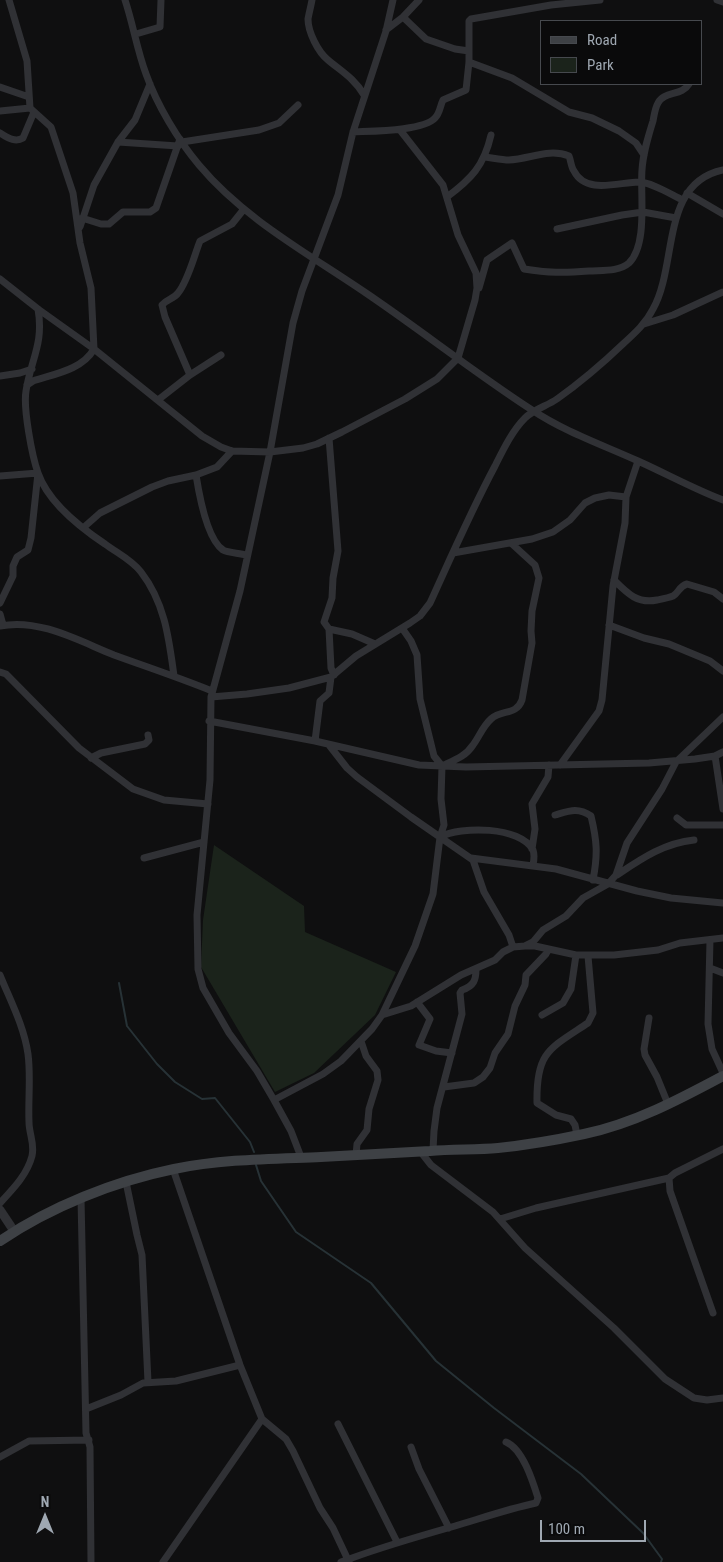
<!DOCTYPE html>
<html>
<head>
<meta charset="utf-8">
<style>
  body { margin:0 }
  #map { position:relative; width:723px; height:1562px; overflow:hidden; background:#0f0f10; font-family:"Roboto Condensed",sans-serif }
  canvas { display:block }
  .legend { position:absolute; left:540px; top:20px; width:162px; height:65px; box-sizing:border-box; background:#0a0a0b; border:1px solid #46494e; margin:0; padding:6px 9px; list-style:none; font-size:15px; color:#9fa8b2 }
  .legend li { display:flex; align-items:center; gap:10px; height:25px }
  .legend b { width:25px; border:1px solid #46494e }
  .north { position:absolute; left:20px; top:1492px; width:50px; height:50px; -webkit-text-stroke:4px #0a0a0b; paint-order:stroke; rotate:0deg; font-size:14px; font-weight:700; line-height:20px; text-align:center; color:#9fa8b2 }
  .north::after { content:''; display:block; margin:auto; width:18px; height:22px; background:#9fa8b2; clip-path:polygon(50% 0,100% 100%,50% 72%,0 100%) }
  .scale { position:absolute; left:540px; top:1520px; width:106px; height:22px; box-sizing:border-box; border:2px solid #9fa8b2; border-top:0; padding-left:6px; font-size:15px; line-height:18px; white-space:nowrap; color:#9fa8b2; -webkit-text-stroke:4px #0a0a0b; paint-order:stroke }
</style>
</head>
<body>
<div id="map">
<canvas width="723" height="1562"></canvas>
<ul class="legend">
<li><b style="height:6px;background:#3e4145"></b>Road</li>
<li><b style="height:14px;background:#1b231b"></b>Park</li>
</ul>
<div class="north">N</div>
<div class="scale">100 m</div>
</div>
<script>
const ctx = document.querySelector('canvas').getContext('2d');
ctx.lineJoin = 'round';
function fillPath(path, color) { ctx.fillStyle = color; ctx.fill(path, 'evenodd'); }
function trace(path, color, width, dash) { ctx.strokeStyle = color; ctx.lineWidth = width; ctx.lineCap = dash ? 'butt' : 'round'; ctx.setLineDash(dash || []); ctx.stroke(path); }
fillPath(new Path2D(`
  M214 845 304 906 305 932 396 972 375 1015 314 1073 275 1092 201 967 203 920Z`), '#1b231b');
trace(new Path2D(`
  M119 983 127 1026 157 1064 175 1082 202 1099 215 1098 250 1142 254 1152
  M256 1165 261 1181 296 1232 371 1283 436 1361 494 1408 581 1474 643 1533 662 1559 661 1562`), '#273236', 2);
trace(new Path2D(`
  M9 0 27 61 30 108 51 127 73 193 80 243 91 288 94 349C82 370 54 374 33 381L27 385
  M125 0C133 24 137 50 146 74 157 105 178 140 199 165 244 219 309 254 366 293 422 331 475 373 532 410 565 432 603 445 638 461 667 474 694 489 723 500
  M312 0C311 6 309 13 308 19 308 32 318 52 328 60 341 71 355 79 364 95
  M717 0 723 2
  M403 17 426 39 455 49 469 51
  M386 30 403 17 419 0
  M136 34 160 27 161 0
  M469 62 512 78 569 112 592 118 619 131 636 143 644 155
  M0 87 29 97
  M0 111 30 108
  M353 132C370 131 424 131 435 118 440 113 440 106 443 100L466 90 469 62V21L471 19 551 5 600 0
  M0 133C7 137 15 143 23 138L34 112
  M118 142 178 146
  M182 142 259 130 279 123 298 105
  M485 157C493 158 502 160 509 160 530 159 549 148 569 156 571 161 571 167 574 171 586 195 619 182 639 182 651 182 672 195 683 200
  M687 193 723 214
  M447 197C471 179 484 166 491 135
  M82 218 101 224H109L123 212H150L156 208 180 139
  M80 227 94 185 118 142 135 120 150 84
  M557 229 622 215 643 212 676 218
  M0 279 38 309 94 349 202 436 221 447 232 451 270 452 303 448 317 444 342 432 405 399 437 379 458 358 475 300 477 288 476 273 458 235 443 185 400 130
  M479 288 487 260 512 243 524 269C548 273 564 273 589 271 601 270 619 272 629 263 648 244 640 195 642 170 643 153 648 137 653 121 654 116 655 108 658 103 664 91 682 96 689 84
  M38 309C44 344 31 359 26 391 23 408 32 456 38 473 48 502 81 528 105 544 117 553 132 560 141 572 165 603 169 639 174 676
  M644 324 673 315 723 292
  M190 375 165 317 162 305C167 299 174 299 178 293 188 281 194 256 200 241L232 224 244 209
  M0 376 20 373 32 369
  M158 400 190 375 221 355
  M329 438 338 551 333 578 332 598 324 622 329 629 352 634 375 644
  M196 475C199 494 207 539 223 550 228 553 240 553 246 555
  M0 476 38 473 31 538 28 550 17 557 13 566V576L0 603
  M83 528 100 513 152 487 168 481 196 475 217 467 232 451
  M453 553 532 539 553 532 570 520 585 503 595 498 609 495 626 497
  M614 580C627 593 637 604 657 600 662 599 668 598 673 596 679 593 679 586 687 584L714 592 723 599
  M0 614 3 625
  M609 625 644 638 669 644 710 661 723 671
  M0 626C39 618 79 641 114 655 147 667 180 678 212 691
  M329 629 331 668 334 675
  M0 672 6 674 79 748 133 789 164 800 208 804
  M211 697 247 694 289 688 331 677 356 656 410 623 420 616 430 603C451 557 471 511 495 466 503 450 512 431 525 418 534 409 547 406 557 399 581 382 602 364 624 343 635 333 646 323 653 309 678 265 660 183 723 170
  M209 721 315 741 419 765 466 767 649 763 695 759 715 756 723 752
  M315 741 320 701 329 693 331 677
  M329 745 347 768 357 777 411 817 473 860 484 892 509 935 513 947
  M715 756 723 809
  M91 758 101 753 145 744 149 740 148 735
  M444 765C455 760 466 756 473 745 479 737 483 726 491 719 502 709 516 716 522 700L532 643 531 631 532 611 539 578 535 565 511 543
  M560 765 599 711 602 700 613 586 625 523 626 497 638 461
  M555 815C569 811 578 807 591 816 597 841 598 854 593 880
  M677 818 686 825H723
  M440 837C461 826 520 826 533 850 535 855 534 860 533 865
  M532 849 535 829 532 804 548 777 549 765
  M144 858 204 842
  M471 858 556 869 637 891 671 898 723 903
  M617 875C641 859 664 843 694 840
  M710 940 708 1024 712 1049 723 1073
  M526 946H535L576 955H614L658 950 680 943 723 938
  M710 968 723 973
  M0 975C10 1000 24 1026 28 1054 31 1077 28 1099 29 1122 29 1134 35 1144 32 1156 27 1175 13 1189 0 1203
  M417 1002 430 1019 419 1045 436 1051 452 1053
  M382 1015 411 1006 461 975 495 960 503 952 513 947 525 946 533 942 543 930 566 916 583 898 608 884 616 875 627 843 662 789 676 762 723 717
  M542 1015 563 1003 571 989 576 955
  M649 1018 644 1049 645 1055 657 1077 668 1104
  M444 1087 474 1083 483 1077 490 1068 495 1053 508 1034 515 1006 525 985 526 975 546 954 548 950
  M274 1100 323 1074 341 1061 372 1029 382 1015 415 946 433 894 440 837 444 825 441 799 442 766 434 756 420 699 417 655 411 641 402 628
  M577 1135 575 1125 571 1119 556 1115 537 1103C536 1052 549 1049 588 1023L593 1013 588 956
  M433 1150 434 1131 437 1108 462 1014 460 993 462 990C474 986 476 980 476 969
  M420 1151 431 1165 493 1212 525 1248 614 1328 665 1379 694 1398 707 1400 723 1398
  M356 1155 357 1144 367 1130 369 1109 378 1080 377 1071 366 1056 361 1041
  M301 1157 291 1131 274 1100 257 1071 229 1033 203 988 198 969 197 915 210 780 211 697 240 591 270 452 293 323 302 291 338 195 353 132 386 31 393 0
  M173 1169 240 1365 262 1419 286 1439 293 1451 320 1508 333 1528 349 1562
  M126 1182 137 1235 142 1255 148 1382
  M81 1198 86 1433 90 1447 91 1562
  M500 1219 536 1208 669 1178
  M713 1313 670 1191 669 1178 675 1173 723 1149
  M86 1409 121 1395 143 1383 176 1381 240 1365
  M338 1424 397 1542
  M411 1447 419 1469 449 1528
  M0 1457 29 1441 89 1440
  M163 1562 262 1419
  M341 1562C378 1548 416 1537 455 1526 482 1518 508 1509 536 1503L538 1498C533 1482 523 1449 506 1442`), '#303135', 7);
trace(new Path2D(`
  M0 1210 14 1231`), '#303135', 9);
trace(new Path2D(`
  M0 1241C50 1207 115 1181 174 1169 222 1159 272 1159 321 1157 357 1155 394 1153 430 1151 453 1149 476 1150 498 1148 527 1145 556 1140 584 1134 633 1124 680 1099 723 1076`), '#3e4145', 10);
</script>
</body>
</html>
